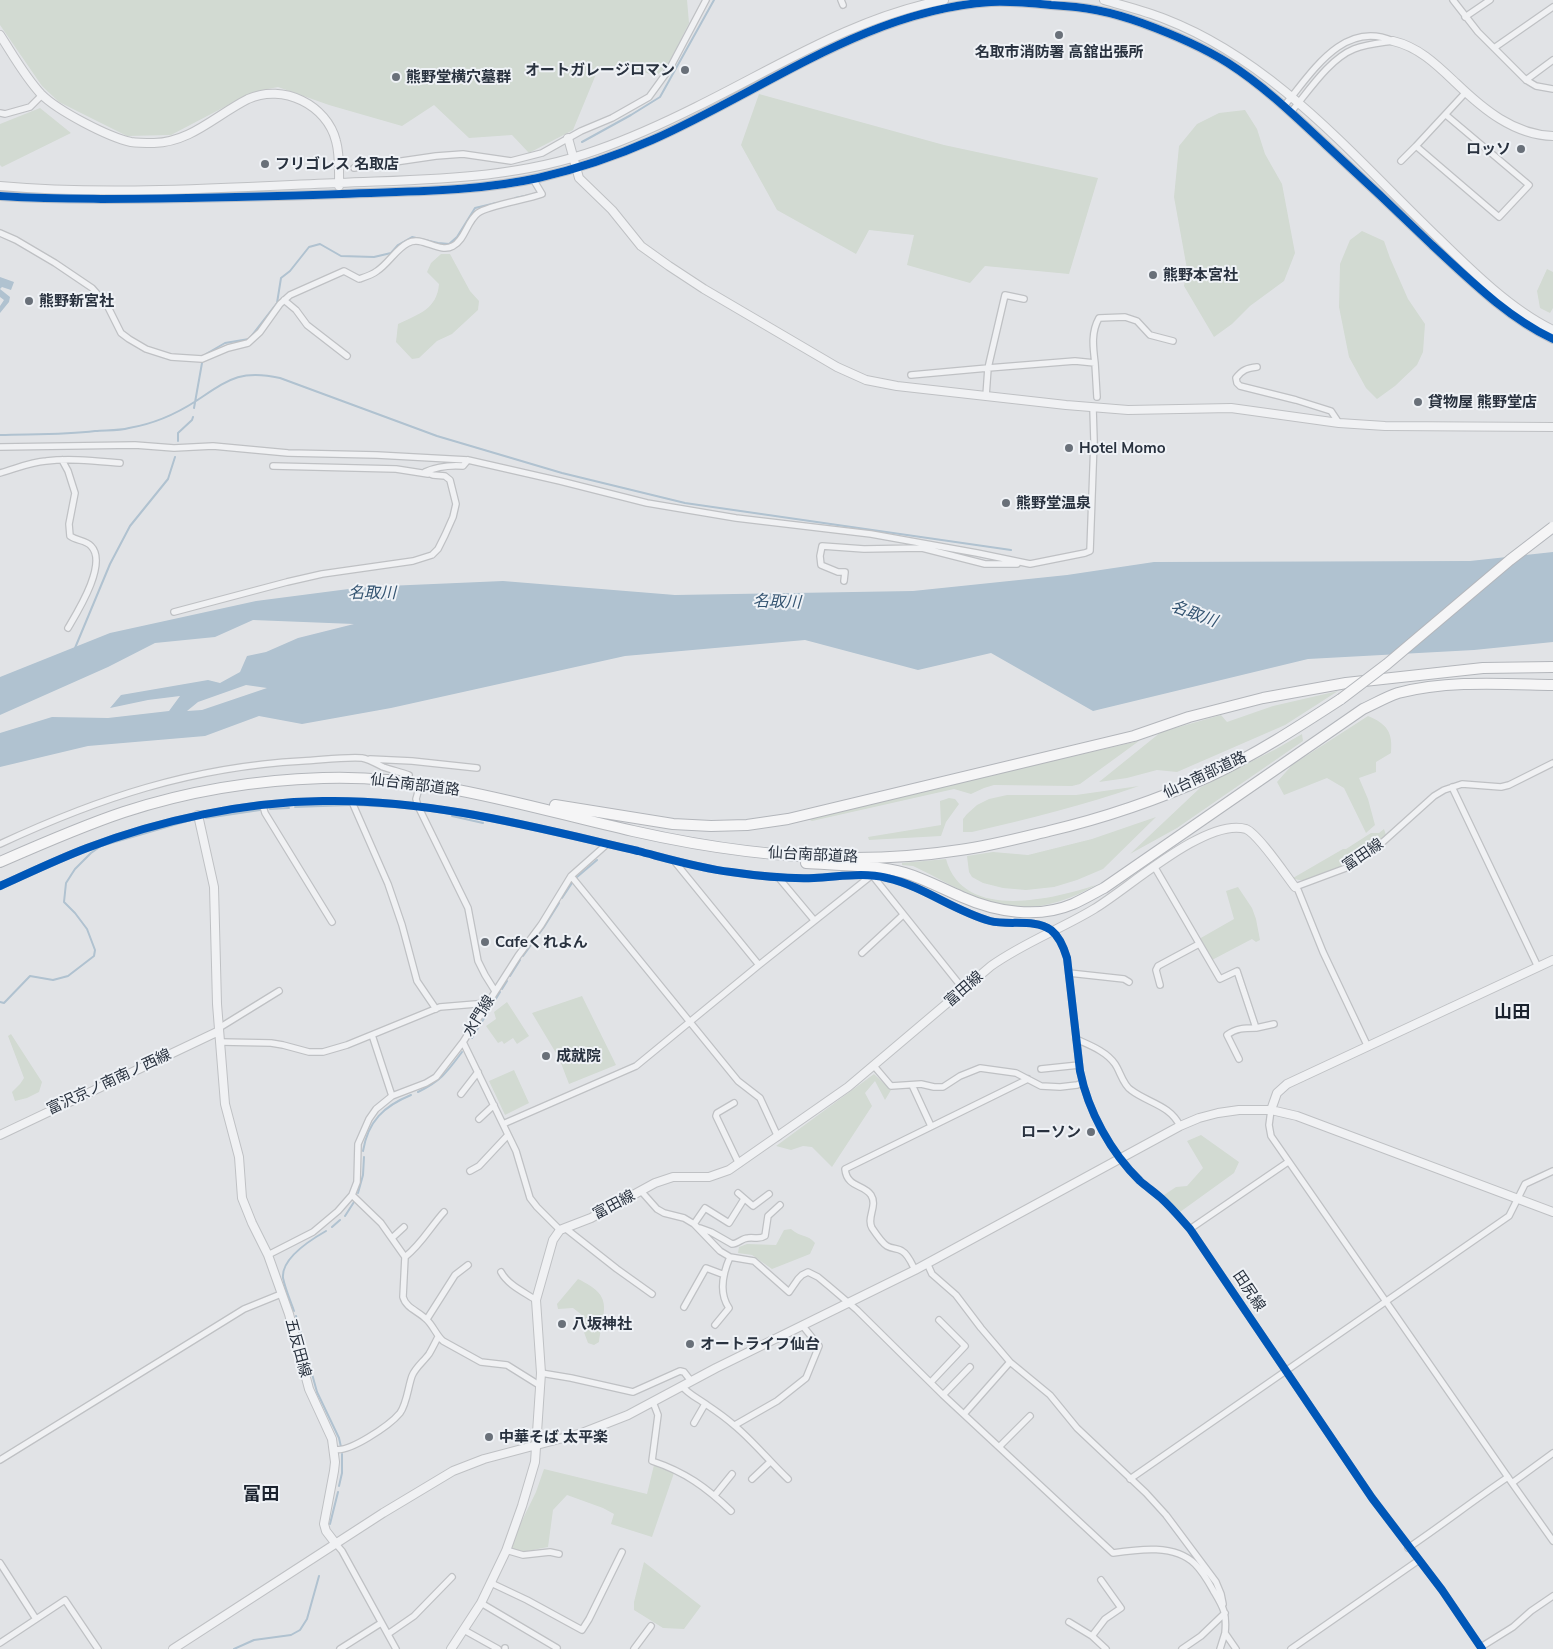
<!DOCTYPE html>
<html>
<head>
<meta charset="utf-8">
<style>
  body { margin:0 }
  canvas { display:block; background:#e1e3e6 }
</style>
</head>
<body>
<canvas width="1553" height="1649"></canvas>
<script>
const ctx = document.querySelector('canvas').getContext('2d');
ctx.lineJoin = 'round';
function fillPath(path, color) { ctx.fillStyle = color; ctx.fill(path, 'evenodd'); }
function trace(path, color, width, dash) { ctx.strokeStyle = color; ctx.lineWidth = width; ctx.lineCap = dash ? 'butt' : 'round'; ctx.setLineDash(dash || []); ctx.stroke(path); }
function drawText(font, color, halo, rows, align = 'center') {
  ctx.font = font + ' Mulish,"Noto Sans JP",sans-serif'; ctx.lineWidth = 4; ctx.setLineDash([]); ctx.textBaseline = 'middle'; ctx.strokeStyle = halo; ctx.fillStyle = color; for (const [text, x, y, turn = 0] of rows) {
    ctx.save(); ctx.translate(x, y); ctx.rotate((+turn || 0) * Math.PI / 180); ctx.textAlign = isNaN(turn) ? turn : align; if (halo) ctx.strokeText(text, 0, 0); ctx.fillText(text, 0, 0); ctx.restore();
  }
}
fillPath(new Path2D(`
  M0 0H687L689 23 668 65 656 76 628 67H599L573 130 529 153 512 135 469 138 434 105 402 126 329 105 278 87 253 92 171 135 127 136 59 102 42 86 0 25Z
  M759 94 944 145 1098 178 1069 274 985 266 970 283 907 265 914 235 869 230 856 254 777 210 741 145Z
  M40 108 71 133 2 167 0 165V124Z
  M1245 110 1257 129 1265 154 1282 184 1295 253 1284 281 1250 306 1232 324 1214 337 1184 286 1187 269 1174 197 1179 146 1197 124 1219 113Z
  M1362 231 1384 241 1390 258 1408 299 1425 324 1423 352 1417 365 1395 386 1377 399 1366 388 1349 357 1339 307 1340 264 1350 240Z
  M441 254H450L470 291 479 301 478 310 452 334 437 341 419 358 412 359 396 342 398 324C419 314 437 309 439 284L427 272 431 263Z
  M1547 269 1553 272V308L1550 313 1540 308 1537 291Z
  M1338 691 1285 725 1177 772 1157 770 1127 778 1099 782 1161 732 1221 715 1227 722 1273 706Z
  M1368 716C1387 724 1393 732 1391 753L1376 762V772L1359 778 1368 799 1375 825 1366 833 1344 788 1327 778 1284 795 1277 782 1292 765Z
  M1302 734 1303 741 1177 828 1130 854 1201 787 1276 749Z
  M1139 741 1080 784 1072 786 994 785 984 788 971 794 954 789 812 821 806 818Z
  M1139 786C1084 805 1029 819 972 832H963V819L967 814 977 805 989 799 1007 795H1076Z
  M949 798 955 799 959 804 946 822 941 836 869 840 868 837 941 825 940 801Z
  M1156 817 1103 869 1077 880 1054 887 1026 890 1003 888 983 883 972 877 969 872 967 856 993 852 1028 855 1092 839Z
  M1384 829 1386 835C1367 850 1317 890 1293 878L1343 849H1346L1371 833H1379Z
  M946 859C963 922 1053 899 1096 885 1059 906 1020 916 978 898 956 889 935 876 913 866L902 865V863Z
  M1238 887 1252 908 1256 919 1260 940 1256 942 1252 939 1212 960 1199 939 1234 919 1226 891Z
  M582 996 616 1065 569 1084 559 1058 532 1013Z
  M507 1002 529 1036 517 1044 513 1038 504 1044 502 1041 498 1043 486 1026 496 1019 494 1012Z
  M11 1034 42 1082 39 1092 27 1098 15 1101 12 1092 20 1084 24 1078 8 1036Z
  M514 1070 529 1103 505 1115 489 1081Z
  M874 1074 891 1090 885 1100 875 1081 865 1093 872 1106 832 1167 812 1147 803 1146 791 1150 776 1146Z
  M1201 1135 1239 1162 1234 1173 1180 1212 1164 1195 1176 1187 1187 1186 1203 1168 1187 1141Z
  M791 1229C801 1238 808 1234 815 1243L810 1254 772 1269 752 1255 738 1253 739 1247 747 1244 776 1245 784 1230Z
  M578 1279C614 1296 604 1308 599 1342L594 1345 588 1343 582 1327V1315L573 1308 558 1309 557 1304Z
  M654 1465 674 1473 652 1537 611 1524 614 1514 603 1508 567 1495 553 1510 548 1547 522 1552 509 1547 536 1492 544 1469 647 1494Z
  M644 1562 701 1606 684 1629 663 1628 634 1610V1602Z`), '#d2dad2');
fillPath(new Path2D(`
  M0 277 14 282 11 290 2 287 0 289 10 297 9 302 0 313V306L4 300 0 297Z
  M1553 552V642L1474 650 1308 659 1093 711 991 653 918 670 805 640 625 656 391 708 302 724 259 716 205 736 88 746 0 767V733L52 717 108 718 169 711 180 696 148 700 110 708 121 695 208 680 220 683 240 672 247 656 266 652 298 638 354 624 253 620 215 637 155 643 108 667 0 715V677L110 633 256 601 364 587 503 581 675 595 913 591 1067 575 1154 562 1470 561ZM246 685 267 688 202 710 187 711 198 702Z`), '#b0c2d0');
trace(new Path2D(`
  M582 142 631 115 660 97 714 0
  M515 198 530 195
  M206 354 225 343 249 339 277 303 281 278 290 271 309 247 320 244 341 256 374 257 391 253 398 245 412 237 438 243 449 244 457 237 475 208 496 203
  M194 408 202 363
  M0 435C32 434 64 435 95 431 106 430 118 431 129 428 153 424 176 414 196 401 228 380 240 369 280 378L437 436 562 473 685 503 1011 550
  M178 441V433L192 420 193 417
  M75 648 110 564 130 526 168 479 175 457
  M357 805 409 808
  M295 807 350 805
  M270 809 289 808
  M452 816 483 823
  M206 818 260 810
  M577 877 597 860
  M562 898 572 883
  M523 956 544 927 559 903
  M510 976 520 960
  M502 989 507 981
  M0 1002 4 1003 30 976 53 980 68 976 94 956 95 950 87 929 75 913 64 902 66 883 75 869 91 853 101 846 191 820
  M472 1038 500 992
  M418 1092C441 1081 447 1072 462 1052
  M363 1151C368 1121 384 1106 411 1095
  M358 1193 363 1175 364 1157
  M345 1216 354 1202
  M332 1227 340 1220
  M294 1311C290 1300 285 1288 283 1278 281 1258 312 1239 326 1231
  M296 1316 317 1392 339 1438 341 1447
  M339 1486 342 1473V1454
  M330 1524 338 1492
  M234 1649 254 1640 291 1635 300 1630 307 1619 319 1576`), '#b0c2d0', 2);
const minor = new Path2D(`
  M841 0 843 5
  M1453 0 1478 32 1526 80 1536 86 1553 89
  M1465 17 1490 0
  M1494 48 1553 7
  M1526 80 1553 60
  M1284 106C1311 74 1343 19 1393 41
  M1291 112C1308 92 1329 59 1354 49 1367 44 1380 43 1393 41
  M0 113 5 114 30 107 42 95
  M1446 115 1529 185 1499 217 1416 146 1466 92
  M1401 161 1416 146
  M354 168 436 156 463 154 511 161 542 153 581 131 612 118 649 97 670 68 706 0
  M0 233 16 240 55 263 92 288 107 305 121 333 129 339 146 349 171 357 202 359 228 348 248 343 260 332 280 304 290 295 344 271 359 279C365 277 372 275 377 271 389 263 396 249 408 243 422 235 439 254 453 246 465 240 467 221 478 213 489 205 526 200 542 194L533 179
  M1024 299 1005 295 988 368 1075 361 1095 363 1097 397
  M284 300 296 310 307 325 347 356
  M1095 363C1093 347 1091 332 1099 318L1125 317 1137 321 1150 335 1173 341
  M1257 367C1247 368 1242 370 1236 378L1237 383 1240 386 1296 400 1331 411 1339 423
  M911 375 988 368 986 396
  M0 447 135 445 174 448 213 446 288 453 377 455 468 460 560 481 647 503 736 518 871 534 977 553 1030 564 1085 553 1090 551 1094 441 1093 408
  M62 460 68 471 75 493 69 524 70 536C77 541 86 540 91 546 108 563 78 611 68 628
  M273 466 396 469 428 474
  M0 473C15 469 30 462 46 461 70 458 96 461 120 463
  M844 581 845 572H838L821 565 820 556 822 546 864 549 922 548 985 564H1017
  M174 612 287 582 322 574 413 561 432 555 438 549 445 535 453 517 456 504 450 480 445 476 433 475 425 472C438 466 449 465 463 466L468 460
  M370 759 412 761 477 768
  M1452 787 1538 967
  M418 792 416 799 418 806 468 908 478 961 485 975 495 991
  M352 802 388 884 402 925 417 981 436 1009
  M263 806 265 813 332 922
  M0 844C99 798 192 767 302 761 322 760 342 757 362 758 369 759 377 764 383 767 392 770 400 772 409 775
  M675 862 759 965
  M1154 866 1220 979 1237 971 1256 1028C1245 1028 1236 1028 1227 1035L1239 1059
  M571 876 738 1081 760 1098 778 1137
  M778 877 814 920
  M0 886C29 873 58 859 87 848 160 820 245 802 323 801 430 799 534 827 638 851 669 859 699 868 731 872 758 876 787 879 814 878 839 877 863 872 887 878 923 886 954 911 990 921 1009 926 1034 918 1051 930 1060 937 1064 948 1067 958L1080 1071C1088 1111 1111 1153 1140 1181 1147 1187 1154 1192 1161 1198 1172 1208 1181 1219 1190 1229L1372 1498 1442 1590 1482 1649
  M862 953 903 915
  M1069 973 1124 979 1129 982
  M1160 985 1156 970 1158 966 1199 944
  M219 1028 279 991
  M1256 1028 1274 1024
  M372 1035 392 1096
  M1076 1039C1089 1045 1106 1051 1115 1064 1120 1071 1123 1085 1131 1090 1148 1103 1170 1105 1180 1126
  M221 1042 271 1043 283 1045 309 1052H323L347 1045 440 1007 488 1003
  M1368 1047 1323 952 1298 890 1295 887 1346 868 1384 841 1434 796 1444 790 1462 784 1501 787 1509 785 1553 763
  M874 1066 891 1086 921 1084 934 1087H943L960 1076 980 1068 1016 1073 1041 1086 1060 1087 1077 1085 1082 1083
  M1041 1069 1079 1065
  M912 1085 931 1126
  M461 1094 478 1072
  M734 1103 717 1113 716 1116 739 1164
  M1271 1110 1269 1125 1271 1136 1512 1483
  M479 1119 494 1105
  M503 1124 636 1066 759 965 872 875 964 990
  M470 1171 479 1166 508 1135
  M641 1191 657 1209 664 1213 684 1218 694 1224 720 1251 730 1257 754 1261 789 1292 798 1279 802 1275 808 1272 818 1277 830 1287 857 1310 943 1395 1113 1553C1139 1549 1175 1544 1195 1564 1203 1572 1208 1581 1213 1590 1223 1607 1227 1612 1225 1633L1236 1649
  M738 1193 753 1206 769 1194
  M352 1195 381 1223 405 1257 403 1297C406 1308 418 1311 426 1319 433 1325 436 1335 443 1341L481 1362 507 1365 539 1385
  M694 1224 705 1208 729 1223 744 1199
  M565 1228 617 1269 652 1294
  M700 1228 711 1232 732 1244C738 1244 742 1238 748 1238 755 1237 759 1240 765 1236L768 1216 780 1205
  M1190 1229 1288 1162
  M560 1230 537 1207 530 1198 516 1151 463 1042 518 956 541 925 571 876 606 845
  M392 1238 404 1227
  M268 1255 313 1232 338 1211 352 1195 357 1182 358 1144 369 1119 376 1109 392 1096 426 1083 436 1077 463 1042
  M405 1257C421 1245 431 1226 444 1212
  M927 1263 932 1274 956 1295 981 1328 1010 1362 1050 1395 1077 1428 1146 1493 1166 1515 1216 1582 1221 1594 1223 1604
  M915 1270C912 1264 908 1254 902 1251 898 1248 892 1249 887 1246 882 1243 876 1234 872 1228 866 1218 878 1206 871 1195 864 1184 847 1188 845 1169L1028 1079
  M501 1272C508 1285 524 1292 536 1300
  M684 1307 706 1268 722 1274
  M427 1319 455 1275 468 1265
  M715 1325 729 1308C718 1292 723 1273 730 1257
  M541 1373 571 1378 633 1392 680 1371 684 1372 691 1381
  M931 1382 965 1346 939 1320
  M682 1386C689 1395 698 1398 707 1405 716 1411 726 1418 735 1426 754 1442 770 1462 788 1479
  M943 1395 970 1367
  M653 1402 658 1415 652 1461C685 1472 706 1487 731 1511
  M964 1414 1010 1362
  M694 1423 705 1404
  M735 1425 777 1401 806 1378 819 1346 802 1325
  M1000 1446 1030 1416
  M334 1449C348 1454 390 1425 400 1413 407 1403 408 1387 412 1376 415 1368 424 1361 429 1354 432 1349 435 1343 438 1337
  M1553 1453 1512 1483 1553 1541
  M0 1460 244 1309 281 1294
  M752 1479 770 1462
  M1130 1479 1509 1216 1525 1184 1553 1171
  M715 1495 732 1474
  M336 1544 342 1551 396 1649
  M1408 1548C1442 1525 1474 1500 1508 1477
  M506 1550 523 1555 550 1552 559 1554
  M0 1563 36 1619
  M1101 1580 1121 1608 1105 1619 1092 1636 1106 1649
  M491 1583 527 1600 582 1630 589 1619 622 1552
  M481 1603 557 1648
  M1069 1622 1092 1636
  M464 1630 498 1649
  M388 1634 414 1616 452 1577
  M0 1643 65 1600 98 1649
  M1481 1647 1513 1627 1531 1611 1553 1596
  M340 1649 381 1623
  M505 1649V1648
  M634 1649 651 1626
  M1182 1649 1201 1636 1225 1613
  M1220 1649 1225 1633
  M1291 1649 1419 1560`);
const tertiary = new Path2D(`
  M1104 0C1124 6 1145 11 1165 19 1271 60 1348 150 1427 227 1463 262 1507 308 1553 330
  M0 35C13 55 25 77 41 94 58 111 108 137 131 142 138 143 146 143 154 143 191 142 216 115 248 99 283 83 327 105 336 141 340 155 339 171 339 186
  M1393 41C1419 47 1437 65 1456 83 1483 109 1514 135 1553 136
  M568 138 579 178 612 210 641 246 669 266 704 289 837 367 866 380 897 386 1066 405 1128 410 1231 408 1339 423 1385 426 1553 427
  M0 186C113 196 227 187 339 183 427 179 513 180 597 150 631 138 664 123 696 107 777 67 855 17 944 0
  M0 196C63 200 125 199 188 198 240 197 291 196 342 194 408 191 474 192 538 178 577 169 616 156 652 140 763 91 866 10 991 2 1010 1 1031 3 1051 5 1085 7 1109 11 1142 23 1172 34 1201 46 1228 63 1264 86 1295 116 1326 145 1362 178 1397 211 1432 245 1470 280 1507 317 1553 339
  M198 815 214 887 217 1004 225 1104 239 1157 242 1198 252 1223 268 1255 289 1314 309 1389 332 1439 335 1462 334 1471 324 1524 326 1531 336 1544
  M1271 1110 1277 1093 1287 1084 1553 960
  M0 1135 219 1031
  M173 1649 383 1513 453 1471 484 1459 582 1433 628 1415 716 1368 915 1270 1180 1126 1199 1118 1218 1113 1239 1110H1271L1297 1116 1553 1212
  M451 1649 481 1603 506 1551 522 1506 535 1462 541 1373 536 1300 553 1240 560 1230 565 1228 591 1218 655 1183 673 1177H709L729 1170 848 1087 991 966C1023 943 1061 929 1094 909 1128 889 1206 817 1246 829 1258 834 1285 874 1295 887`);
const motorway = new Path2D(`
  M555 805 673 824 711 826 747 825 788 819 1134 736 1189 717 1263 698 1346 683 1483 668 1553 667
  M0 862C41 844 82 826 124 812 188 791 256 780 323 778 429 774 531 808 633 831 739 855 852 867 960 850 990 846 1020 838 1049 831 1104 818 1157 800 1208 777 1255 755 1298 727 1341 699
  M806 863C836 865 878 865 905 873 925 879 943 889 962 897 996 912 1038 919 1073 904 1084 899 1094 893 1104 888L1363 709C1374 704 1386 697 1398 693 1448 680 1502 684 1553 685`);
trace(minor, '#bfc1c4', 8);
trace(tertiary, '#bfc1c4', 10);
trace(motorway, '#b3b6bb', 12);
trace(minor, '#f0f1f3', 5.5);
trace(tertiary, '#f0f1f3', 8);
trace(motorway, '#f5f5f6', 10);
const motorwayBridge = new Path2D(`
  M1341 699 1387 664 1510 560 1553 527`);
trace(motorwayBridge, '#b3b6bb', 12, []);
trace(motorwayBridge, '#f5f5f6', 10);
trace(new Path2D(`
  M0 196C63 200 125 199 188 198 240 197 291 196 342 194 408 191 474 192 538 178 577 169 616 156 652 140 763 91 866 10 991 2 1010 1 1031 3 1051 5 1085 7 1109 11 1142 23 1172 34 1201 46 1228 63 1264 86 1295 116 1326 145 1362 178 1397 211 1432 245 1470 280 1507 317 1553 339
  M0 886C29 873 58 859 87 848 160 820 245 802 323 801 430 799 534 827 638 851 669 859 699 868 731 872 758 876 787 879 814 878 839 877 863 872 887 878 923 886 954 911 990 921 1009 926 1034 918 1051 930 1060 937 1064 948 1067 958L1080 1071C1088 1111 1111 1153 1140 1181 1147 1187 1154 1192 1161 1198 1172 1208 1181 1219 1190 1229L1372 1498 1442 1590 1482 1649`), '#0057b8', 8);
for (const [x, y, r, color] of [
  [1059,35,5,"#697079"],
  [685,70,5,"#697079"],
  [396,77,5,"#697079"],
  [1521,149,5,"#697079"],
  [265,164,5,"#697079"],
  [1153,275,5,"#697079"],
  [29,301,5,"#697079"],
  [1418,402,5,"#697079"],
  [1069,448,5,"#697079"],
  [1006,503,5,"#697079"],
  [485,942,5,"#697079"],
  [546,1056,5,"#697079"],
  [1091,1132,5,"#697079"],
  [562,1324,5,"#697079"],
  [690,1344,5,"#697079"],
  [489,1437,5,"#697079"]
]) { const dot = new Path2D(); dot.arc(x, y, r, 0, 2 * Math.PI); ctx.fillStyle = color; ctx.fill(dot); trace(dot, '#eff2f6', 2); }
drawText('bold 15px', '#29323f', '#eff2f6', [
  ["名取市消防署 高舘出張所",1059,52,"center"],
  ["オートガレージロマン",675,70,"right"],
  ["熊野堂横穴墓群",406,77],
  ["ロッソ",1511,149,"right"],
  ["フリゴレス 名取店",275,164],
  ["熊野本宮社",1163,275],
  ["熊野新宮社",39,301],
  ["貸物屋 熊野堂店",1428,402],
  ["Hotel Momo",1079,448],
  ["熊野堂温泉",1016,503],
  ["Cafeくれよん",495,942],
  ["成就院",556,1056],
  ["ローソン",1081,1132,"right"],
  ["八坂神社",572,1324],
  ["オートライフ仙台",700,1344],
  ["中華そば 太平楽",499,1437]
], 'left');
drawText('15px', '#29323f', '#eff2f6', [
  ["仙台南部道路",1205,775,-25],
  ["仙台南部道路",415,785,7],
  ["仙台南部道路",813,855,3],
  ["富田線",1363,855,-34],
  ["富田線",964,989,-41],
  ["水門線",479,1016,-58],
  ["富沢京ノ南南ノ西線",109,1082,-25],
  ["富田線",614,1205,-28],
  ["田尻線",1249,1291,56],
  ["五反田線",298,1348,75]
]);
drawText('italic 16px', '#345471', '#eff2f6', [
  ["名取川",372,593],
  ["名取川",777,602,2],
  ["名取川",1194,614,20]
]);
drawText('bold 18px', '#1b232f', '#eff2f6', [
  ["山田",1512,1013],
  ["富田",261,1495]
]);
</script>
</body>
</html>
